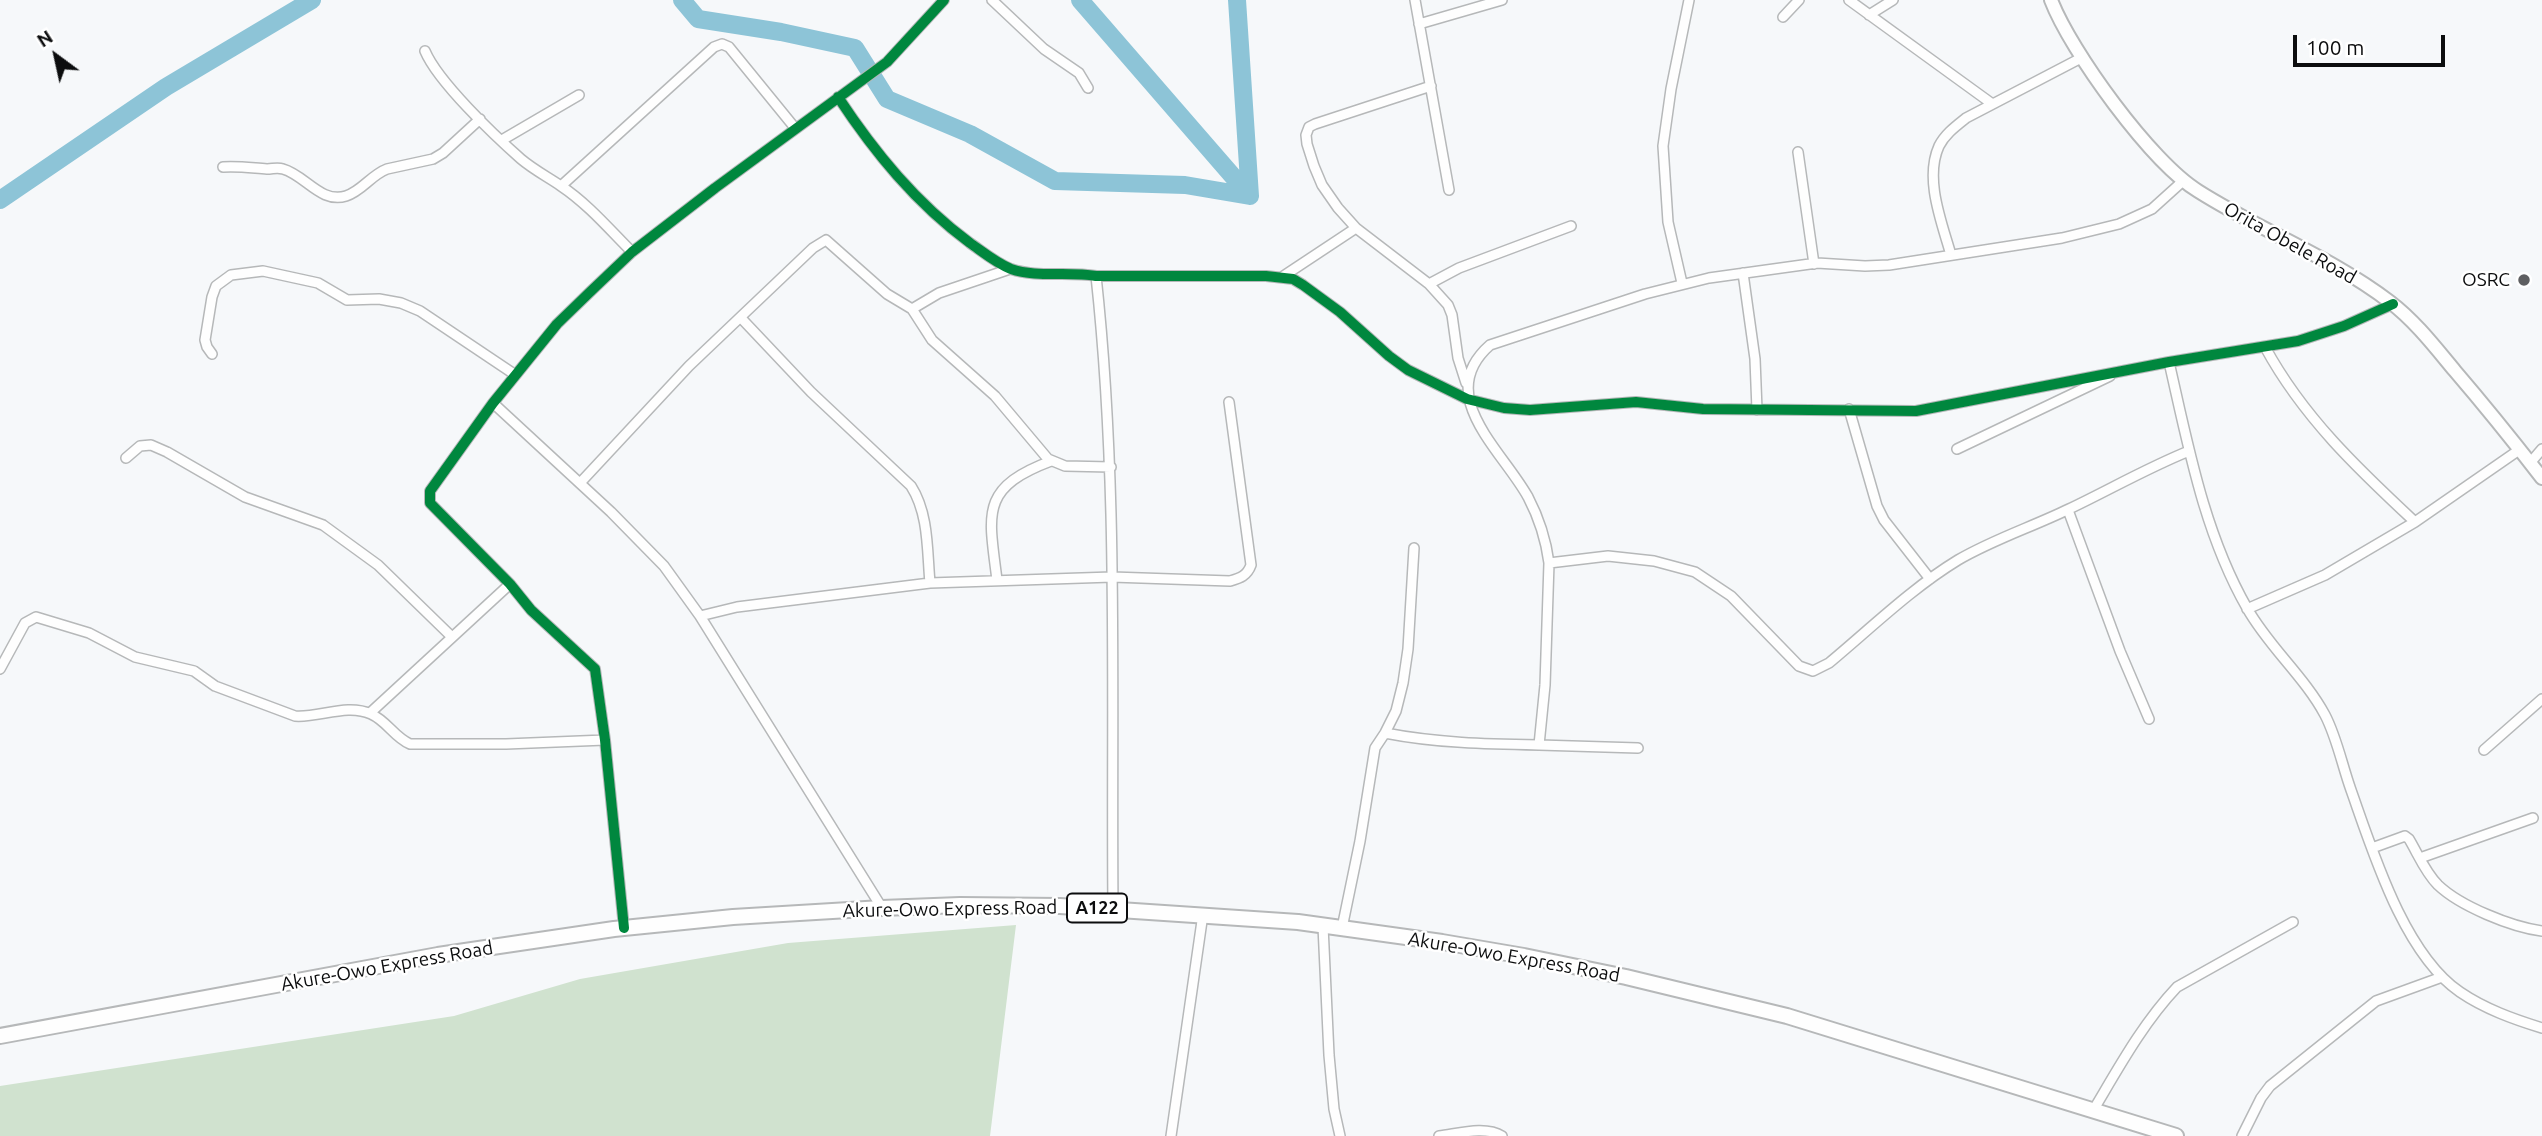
<!DOCTYPE html>
<html>
<head>
<meta charset="utf-8">
<style>
  body { margin:0 }
  #map { position:relative; width:2542px; height:1136px; overflow:hidden; background:#f6f8fa; font-family:Ubuntu,sans-serif }
  canvas { display:block }
  .north { position:absolute; left:21px; top:21px; width:70px; height:70px; -webkit-text-stroke:5px #fff; paint-order:stroke; rotate:327deg; font-size:19px; font-weight:700; line-height:28px; text-align:center; color:#0c0d0e }
  .north::after { content:''; display:block; margin:auto; width:24px; height:32px; background:#0c0d0e; clip-path:polygon(50% 0,100% 100%,50% 72%,0 100%) }
  .scale { position:absolute; left:2293px; top:35px; width:152px; height:32px; box-sizing:border-box; border:4px solid #0c0d0e; border-top:0; padding-left:9px; font-size:21px; line-height:24px; white-space:nowrap; color:#0c0d0e; -webkit-text-stroke:5px #fff; paint-order:stroke }
</style>
</head>
<body>
<div id="map">
<canvas width="2542" height="1136"></canvas>
<div class="north">N</div>
<div class="scale">100 m</div>
</div>
<script>
const ctx = document.querySelector('canvas').getContext('2d');
ctx.lineJoin = 'round';
function fillPath(path, color) { ctx.fillStyle = color; ctx.fill(path, 'evenodd'); }
function trace(path, color, width, dash) { ctx.strokeStyle = color; ctx.lineWidth = width; ctx.lineCap = dash ? 'butt' : 'round'; ctx.setLineDash(dash || []); ctx.stroke(path); }
function drawText(font, color, halo, rows, align = 'center') {
  ctx.font = font + ' Ubuntu,sans-serif'; ctx.lineWidth = 5; ctx.setLineDash([]); ctx.textBaseline = 'middle'; ctx.strokeStyle = halo; ctx.fillStyle = color; for (const [text, x, y, turn = 0] of rows) {
    ctx.save(); ctx.translate(x, y); ctx.rotate((+turn || 0) * Math.PI / 180); ctx.textAlign = isNaN(turn) ? turn : align; if (halo) ctx.strokeText(text, 0, 0); ctx.fillText(text, 0, 0); ctx.restore();
  }
}
fillPath(new Path2D(`
  M1016 925 990 1136H0V1086L454 1016 580 979 788 943Z`), '#d0e2cf');
trace(new Path2D(`
  M682 0 698 19 781 32 855 48 887 99 970 134 1055 181 1185 185 1250 196 1237 0
  M1080 0 1250 196
  M0 200 166 87 312 0`), '#8dc4d7', 18);
const minor = new Path2D(`
  M992 0 1044 49 1079 73 1088 88
  M1415 0 1449 190
  M1849 0 1991 103
  M1869 15 1893 0
  M1783 17 1799 0
  M1419 24 1502 0
  M425 51C438 82 495 136 521 159 534 170 548 177 561 186 588 204 610 230 632 252
  M1431 86 1315 124 1309 127 1306 135 1307 144 1314 166 1322 185 1338 208 1356 228 1429 284 1448 305 1452 315 1458 358 1466 383
  M838 97C875 153 916 203 970 243 983 252 996 263 1011 269 1037 278 1069 271 1096 276H1266L1293 279 1303 285 1340 312 1389 356 1408 370 1467 399 1504 408 1530 410 1636 402 1703 409 1916 411 2169 362 2298 341 2344 326 2393 304
  M502 140 579 95
  M1798 152 1814 264
  M223 167C239 166 252 168 267 169 273 169 277 167 283 169 305 175 321 204 346 196 362 191 371 175 387 169L433 159 443 153 480 119
  M561 186 714 47 722 44 729 47 795 128
  M1951 255C1942 223 1924 179 1939 146 1945 134 1956 126 1966 118L2083 57
  M1743 273 1755 359 1757 410
  M1096 276C1119 486 1111 698 1113 909
  M1282 277 1356 228
  M1682 283 1668 222 1663 146 1671 89 1689 0
  M1429 284 1459 268 1571 226
  M912 309 939 293 1010 269
  M741 318 811 392 911 486C929 514 927 551 930 583
  M2265 347C2303 417 2358 469 2415 522
  M212 354 207 347 205 340 212 297 216 286 231 275 263 271 318 283 347 300 379 299 401 303 420 311 514 374
  M2169 362C2188 445 2204 533 2247 608 2268 646 2304 676 2325 715 2337 738 2342 765 2351 790 2373 852 2404 954 2460 992 2485 1009 2513 1019 2542 1028
  M493 403 611 512 664 566 700 616 882 908
  M1849 409 1877 506 1884 520 1930 579
  M1957 449 2110 376
  M126 458 140 446 151 445 167 452 245 497 323 525 378 565 452 637
  M2530 463 2542 449
  M580 483 689 366 813 248 826 240 887 294 912 309 932 340 995 396 1048 459 1065 466 1111 467
  M2068 510 2120 651 2149 719
  M1549 563 1608 556 1654 561 1695 572 1731 596 1799 666 1813 671 1829 663C1871 628 1912 588 1958 560 1994 539 2032 527 2069 509 2109 490 2147 468 2189 451
  M997 580C989 514 979 488 1051 461
  M2247 609 2325 575 2415 522 2519 450
  M700 616 737 607 930 583 1112 577 1230 581C1240 578 1247 576 1251 565L1229 402
  M0 669 25 623 36 617 89 633 135 657 194 671 215 686 295 716C319 718 347 703 371 714 387 721 394 737 410 744H506L605 740
  M370 713 510 584
  M1385 733C1436 743 1487 744 1539 745L1545 685 1549 563C1546 540 1539 518 1528 497 1502 450 1433 395 1490 345L1645 294 1709 278 1817 263 1865 266 1889 265 2062 238 2119 224 2152 209 2183 181
  M1539 745 1638 748
  M2484 750 2542 699
  M2372 848 2405 836 2409 839C2418 854 2425 872 2438 885 2460 906 2511 927 2542 931
  M2420 858 2533 818
  M1323 926 1329 1055 1334 1109 1340 1136
  M624 928 605 740 595 669 531 610 510 584 430 503V491L493 403 557 324 590 292 632 252 715 188 887 62 944 0
  M1342 928 1360 841 1375 748 1385 733 1396 711 1403 683 1408 649 1414 548
  M2094 1109C2119 1067 2143 1023 2177 987L2293 922
  M1171 1136 1203 914
  M1439 1136C1457 1134 1485 1125 1502 1136
  M2242 1136 2261 1098 2270 1086 2376 1001 2442 977`);
const secondary = new Path2D(`
  M2051 0C2071 52 2151 162 2198 191 2261 231 2331 257 2390 302 2415 321 2435 347 2455 371 2485 406 2514 442 2542 478`);
const trunk = new Path2D(`
  M0 1036 438 955 614 929 733 917 882 908 960 905 1060 906 1298 922 1442 942 1524 956 1626 977 1787 1016 2176 1136`);
trace(minor, '#b6b8b9', 12);
trace(secondary, '#b6b8b9', 16);
trace(trunk, '#b6b8b9', 18);
trace(minor, '#fefefe', 9);
trace(secondary, '#fefefe', 12);
trace(trunk, '#fefefe', 14);
trace(new Path2D(`
  M838 97C875 153 916 203 970 243 983 252 996 263 1011 269 1037 278 1069 271 1096 276H1266L1293 279 1303 285 1340 312 1389 356 1408 370 1467 399 1504 408 1530 410 1636 402 1703 409 1916 411 2169 362 2298 341 2344 326 2393 304
  M624 928 605 740 595 669 531 610 510 584 430 503V491L493 403 557 324 590 292 632 252 715 188 887 62 944 0`), '#00873e', 10);
for (const [x, y, r, color] of [
  [2524,280,7,"#5e5f61"]
]) { const dot = new Path2D(); dot.arc(x, y, r, 0, 2 * Math.PI); ctx.fillStyle = color; ctx.fill(dot); trace(dot, '#fff', 2.5); }
for (const [x, y, w] of [
  [1097,908,60]
]) { const box = new Path2D(); box.roundRect(x - w / 2, y - 14.5, w, 29, 5); ctx.fillStyle = '#fff'; ctx.fill(box); trace(box, '#0c0d0e', 2); }
drawText('bold 18px', '#0c0d0e', null, [
  ["A122",1097,908]
]);
drawText('19px', '#0c0d0e', '#fff', [
  ["Orita Obele Road",2290,243,29],
  ["Akure-Owo Express Road",950,909,-1],
  ["Akure-Owo Express Road",1514,957,10],
  ["Akure-Owo Express Road",387,966,-10]
]);
drawText('19px', '#0c0d0e', '#fff', [
  ["OSRC",2510,280]
], 'right');
</script>
</body>
</html>
